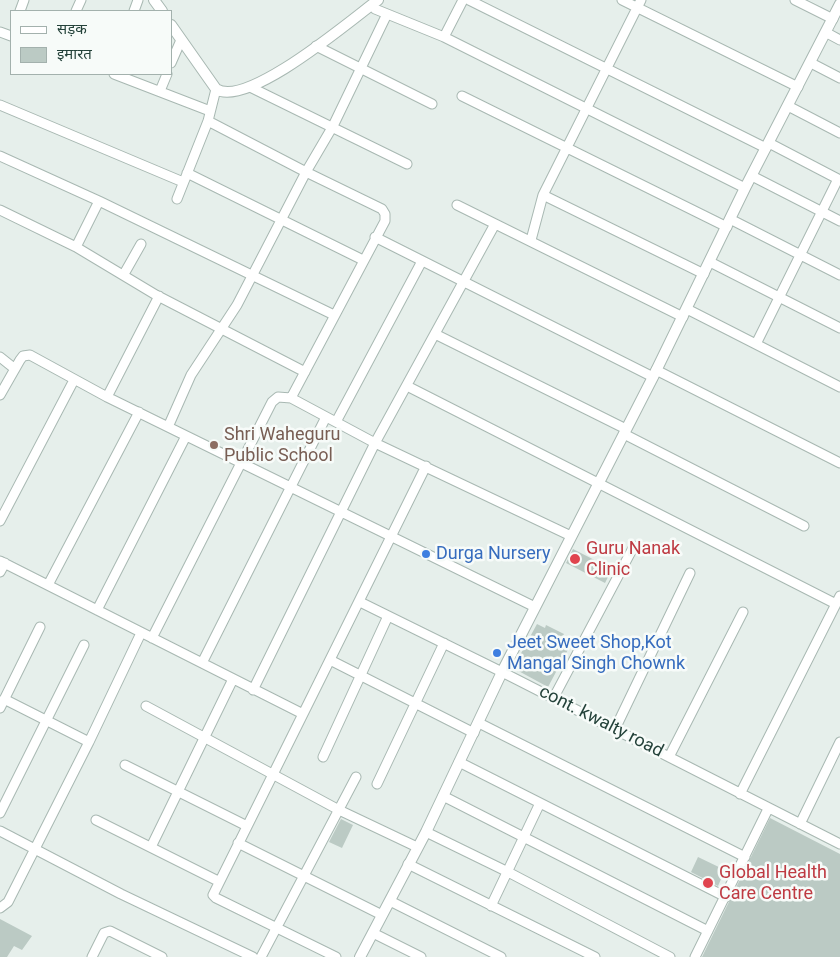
<!DOCTYPE html>
<html>
<head>
<meta charset="utf-8">
<style>
  body { margin:0 }
  #map { position:relative; width:840px; height:957px; overflow:hidden; background:#e6efeb; font-family:Roboto,"Noto Sans Devanagari",sans-serif }
  canvas { display:block }
  .legend { position:absolute; left:10px; top:10px; width:162px; height:65px; box-sizing:border-box; background:#f7fbf9; border:1px solid #a3b1ad; margin:0; padding:6px 9px; list-style:none; font-size:15px; color:#24423a }
  .legend li { display:flex; align-items:center; gap:10px; height:25px }
  .legend b { width:25px; border:1px solid #a3b1ad }
</style>
</head>
<body>
<div id="map">
<canvas width="840" height="957"></canvas>
<ul class="legend">
<li><b style="height:6px;background:#fff"></b>सड़क</li>
<li><b style="height:14px;background:#bbcac4"></b>इमारत</li>
</ul>
</div>
<script>
const ctx = document.querySelector('canvas').getContext('2d');
ctx.lineJoin = 'round';
function fillPath(path, color) { ctx.fillStyle = color; ctx.fill(path, 'evenodd'); }
function trace(path, color, width, dash) { ctx.strokeStyle = color; ctx.lineWidth = width; ctx.lineCap = dash ? 'butt' : 'round'; ctx.setLineDash(dash || []); ctx.stroke(path); }
function drawText(font, color, halo, rows, align = 'center') {
  ctx.font = font + ' Roboto,sans-serif'; ctx.lineWidth = 5; ctx.setLineDash([]); ctx.textBaseline = 'middle'; ctx.strokeStyle = halo; ctx.fillStyle = color; for (const [text, x, y, turn = 0] of rows) {
    ctx.save(); ctx.translate(x, y); ctx.rotate((+turn || 0) * Math.PI / 180); ctx.textAlign = isNaN(turn) ? turn : align; if (halo) ctx.strokeText(text, 0, 0); ctx.fillText(text, 0, 0); ctx.restore();
  }
}
fillPath(new Path2D(`
  M573 549 612 569 605 583 566 563Z
  M537 624 545 628 546 625 564 634 562 637 572 642 548 687 513 668Z
  M770 818 840 854V957H702Z
  M341 819 353 825 342 848 329 842Z
  M698 857 725 870 718 886 691 872Z
  M0 919 32 936 22 950 14 946 7 957H0Z`), '#bbcac4');
const minor = new Path2D(`
  M469 0 766 148
  M622 0 798 87
  M795 0 833 19
  M375 9 444 37 745 188
  M20 11 24 0
  M76 11 81 0
  M134 11 138 0
  M387 14 333 126 306 172 382 209 385 214V221L291 398 375 443 571 536
  M0 32 11 36
  M827 33 840 40
  M444 37 463 0
  M316 46 432 104
  M171 63 181 40
  M811 63 840 78
  M114 74 210 111
  M250 87 407 164
  M160 91 167 74
  M462 96 727 227
  M0 105 183 182
  M788 106 840 133
  M769 143 840 180
  M0 156 99 201 334 315
  M187 173 363 260
  M752 176 840 221
  M543 195 704 274
  M177 199 208 121 216 89
  M457 205 683 317
  M0 210 76 247 156 295 305 372
  M730 219 840 275
  M375 237 653 377
  M531 240 543 195 641 0
  M76 247 99 201
  M710 262 840 328
  M124 274 141 244
  M687 309 840 387
  M435 334 626 429
  M756 344 838 179
  M0 357 15 369
  M656 370 840 463
  M407 386 836 604
  M0 395 20 360 23 356 30 355 107 397 535 607
  M107 397 159 296
  M336 422 422 261
  M168 427 191 375 237 305 306 172 208 121
  M624 434 804 526
  M0 521 74 380
  M0 561 303 714 426 466
  M0 572 5 563
  M48 585 139 412
  M360 602 502 672 840 844
  M97 610 186 436
  M152 638 272 402 278 397 291 398
  M330 660 474 733
  M202 663 326 417
  M253 690 375 443 495 224
  M4 699 89 742
  M553 699 634 546
  M146 706 339 810 417 847
  M0 708 40 627
  M303 714 213 895 216 898 336 957
  M479 723 745 857
  M615 729 690 573
  M323 757 388 616
  M669 757 743 612
  M459 762 726 897
  M125 765 247 826
  M377 784 444 643
  M740 794 840 596
  M443 796 708 931
  M0 813 84 645
  M96 820 218 881
  M800 824 840 742
  M0 831 121 894 253 957
  M426 832 508 872 670 957
  M238 843 382 915
  M151 847 233 679
  M408 864 595 957
  M390 901 501 957
  M491 906 540 803
  M0 908 8 902 89 742 141 633
  M373 933 421 957
  M92 957 104 933 110 931 162 957
  M261 957 356 777
  M695 957 768 809`);
const tertiary = new Path2D(`
  M154 0 162 11
  M171 25 216 89C247 109 351 20 378 0
  M360 957 426 832 502 672 653 377 745 188 840 4`);
trace(minor, '#a8b8b2', 11);
trace(tertiary, '#a8b8b2', 12);
trace(minor, '#fff', 9);
trace(tertiary, '#fff', 10);
for (const [x, y, r, color] of [
  [214,445,5,"#8d6e63"],
  [426,554,5,"#3f7fe0"],
  [575,559,6,"#e0444e"],
  [497,653,5,"#3f7fe0"],
  [708,883,6,"#e0444e"]
]) { const dot = new Path2D(); dot.arc(x, y, r, 0, 2 * Math.PI); ctx.fillStyle = color; ctx.fill(dot); trace(dot, '#f7fbf9', 2); }
drawText('18px', '#785e54', '#f7fbf9', [
  ["Shri Waheguru",224,435],
  ["Public School",224,456]
], 'left');
drawText('18px', '#be3a42', '#f7fbf9', [
  ["Guru Nanak",586,549],
  ["Clinic",586,570],
  ["Global Health",719,873],
  ["Care Centre",719,894]
], 'left');
drawText('18px', '#366cbe', '#f7fbf9', [
  ["Durga Nursery",436,554],
  ["Jeet Sweet Shop,Kot",507,643],
  ["Mangal Singh Chownk",507,664]
], 'left');
drawText('18px', '#24423a', '#f7fbf9', [
  ["cont. kwalty road",601,722,27]
]);
</script>
</body>
</html>
